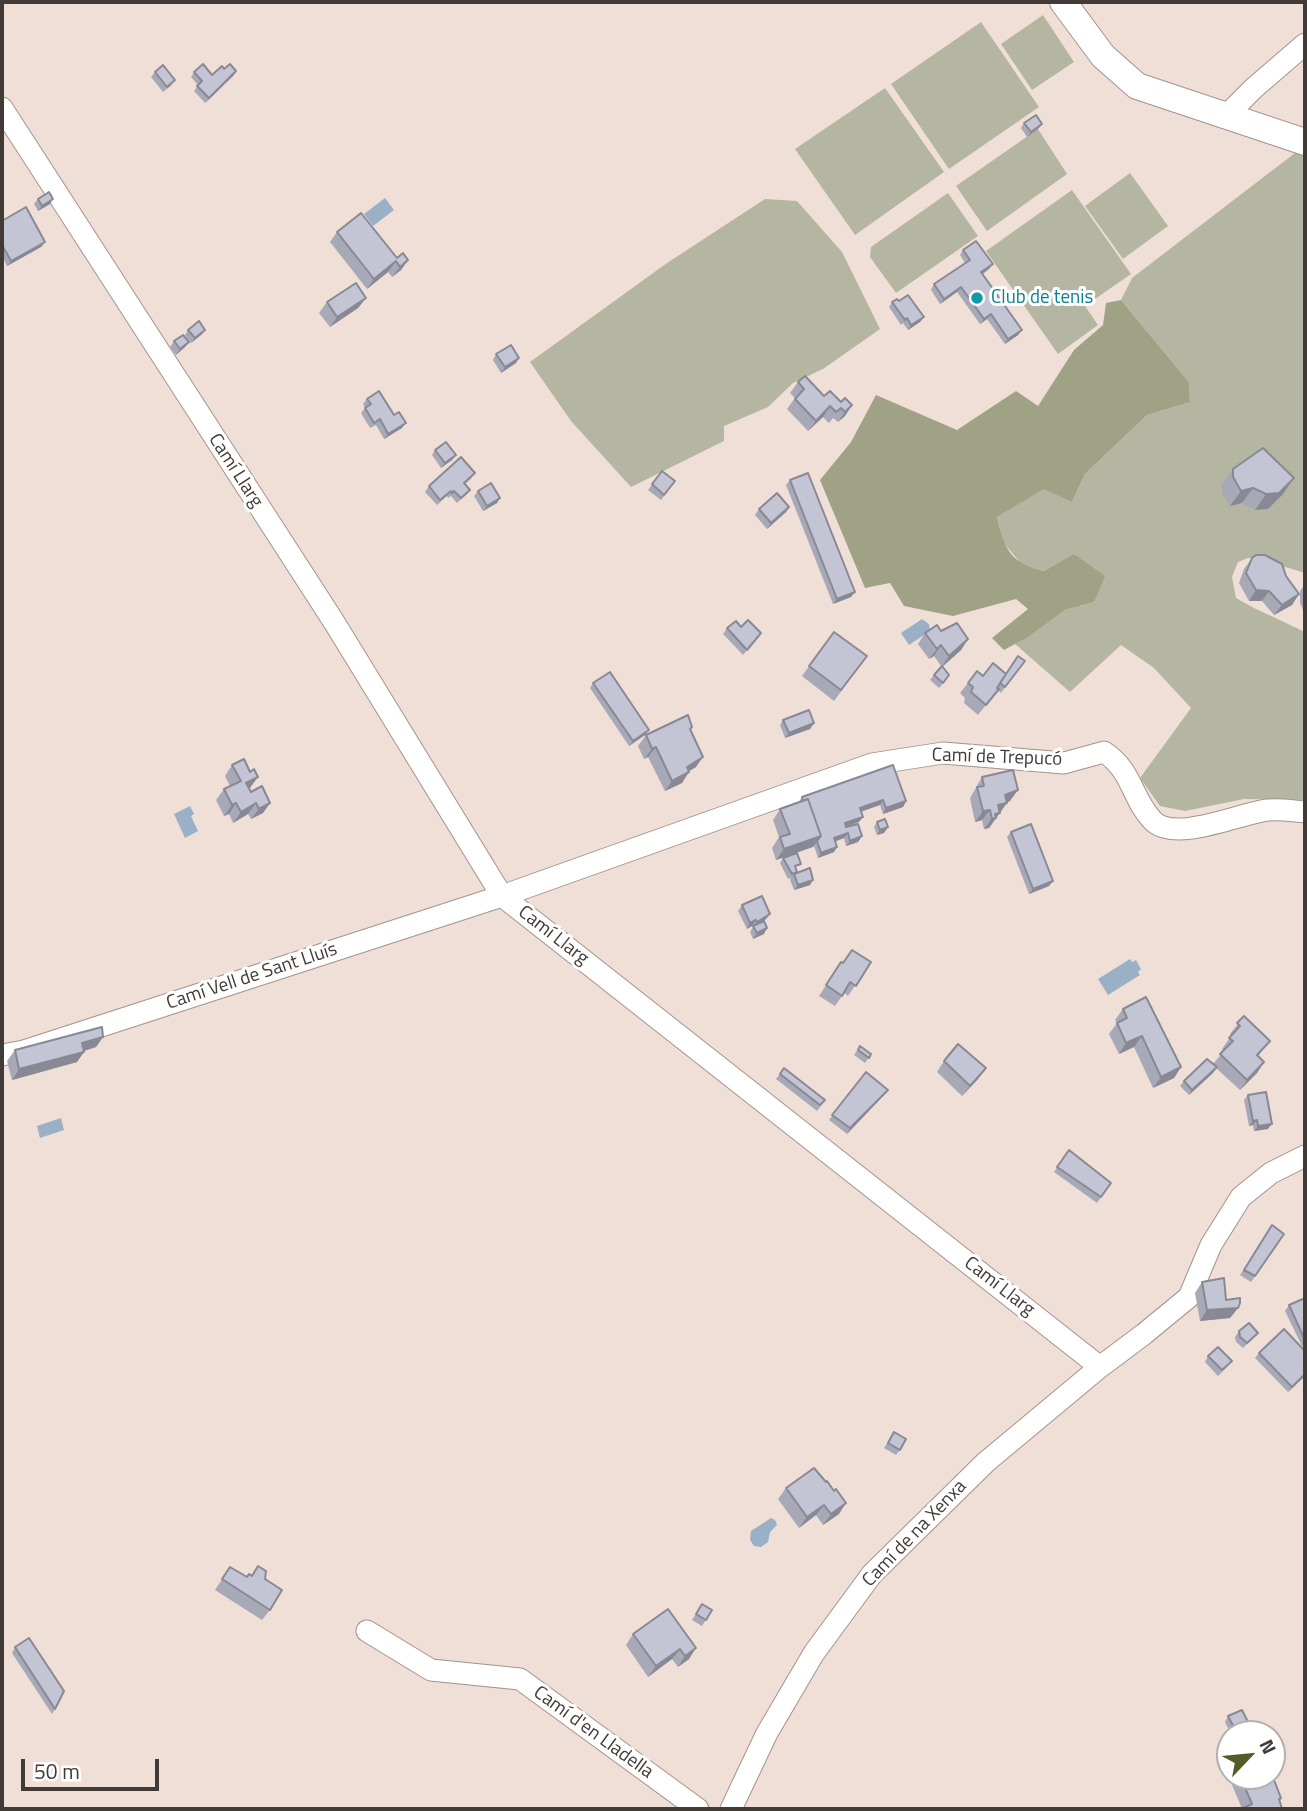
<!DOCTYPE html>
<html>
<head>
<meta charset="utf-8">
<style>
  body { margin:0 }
  #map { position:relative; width:1307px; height:1811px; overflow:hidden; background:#f0dfd6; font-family:"Titillium Web",sans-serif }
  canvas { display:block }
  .frame { position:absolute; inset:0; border:4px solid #413a37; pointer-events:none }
  .north { position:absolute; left:1216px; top:1720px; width:70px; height:70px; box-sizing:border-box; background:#fff; border:2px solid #b3b0af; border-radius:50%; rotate:64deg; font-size:19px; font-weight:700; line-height:28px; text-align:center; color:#413a37 }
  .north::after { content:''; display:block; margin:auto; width:24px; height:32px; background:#555c2a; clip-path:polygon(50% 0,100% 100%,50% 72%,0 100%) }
  .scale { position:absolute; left:21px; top:1759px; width:138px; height:32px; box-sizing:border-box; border:4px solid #413a37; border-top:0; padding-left:9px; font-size:21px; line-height:24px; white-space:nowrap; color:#413a37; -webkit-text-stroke:5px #fff; paint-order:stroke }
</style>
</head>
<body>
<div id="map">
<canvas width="1307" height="1811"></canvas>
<div class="frame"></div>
<div class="north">N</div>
<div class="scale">50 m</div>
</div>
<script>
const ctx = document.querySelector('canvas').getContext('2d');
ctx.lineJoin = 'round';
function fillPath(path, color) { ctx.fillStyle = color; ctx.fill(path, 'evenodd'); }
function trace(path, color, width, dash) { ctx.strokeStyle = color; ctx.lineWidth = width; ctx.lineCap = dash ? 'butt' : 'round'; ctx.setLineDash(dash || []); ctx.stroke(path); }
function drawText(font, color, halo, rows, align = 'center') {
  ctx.font = font + ' "Titillium Web",sans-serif'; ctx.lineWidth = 6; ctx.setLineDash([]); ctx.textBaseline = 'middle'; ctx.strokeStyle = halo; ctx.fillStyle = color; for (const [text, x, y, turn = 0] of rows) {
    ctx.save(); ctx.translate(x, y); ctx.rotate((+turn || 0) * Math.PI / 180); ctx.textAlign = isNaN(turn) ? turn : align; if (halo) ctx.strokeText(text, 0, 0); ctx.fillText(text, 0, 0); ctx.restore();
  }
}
fillPath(new Path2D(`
  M1043 15 1074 62 1032 90 1001 44Z
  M981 22 1039 107 949 169 891 84Z
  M885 88 944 172 855 235 795 149Z
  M1038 129 1067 174 987 231 956 186Z
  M1295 153 1305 156V573L1255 558H1248L1238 562 1232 577 1236 598 1254 608 1305 632V800L1244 799 1185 811 1160 806 1140 778 1191 708 1154 668 1121 645 1070 692 1015 644 1065 610 1094 602 1075 554 1044 571 1023 566 1003 542 997 517 1045 488 1072 502 1085 474 1147 415 1190 402 1189 382 1121 300 1132 278Z
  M1130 173 1168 226 1123 259 1085 206Z
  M1072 190 1131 274 1085 306 1098 325 1058 354 986 251Z
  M948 193 978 236 896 293 870 257 871 247Z
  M765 199 797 201 842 252 880 329 823 369 793 383 768 407 724 426V441L631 487 571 421 530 362 667 263Z`), '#b4b6a2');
fillPath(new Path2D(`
  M1121 300 1189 382 1190 402 1147 415 1085 474 1072 502 1044 489 997 517C1004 549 1011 564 1044 571L1074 554 1105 576 1094 602 1065 610 1026 638 1004 650 992 638 1028 609 1016 599 953 616 904 606 890 583 865 588 820 480 851 442 876 395 957 430 1016 391 1038 406 1074 350 1103 325 1106 303Z`), '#9fa285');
fillPath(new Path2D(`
  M385 198 394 210 373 226 364 214Z
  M922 619 929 624 930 631 909 645 901 633Z
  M190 806 194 814 191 816 198 831 185 838 174 814Z
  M1130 959 1132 962 1136 960 1141 969 1138 972 1140 975 1108 995 1098 979Z
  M61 1118 64 1130 40 1138 37 1126Z
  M771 1518 775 1520 777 1525 770 1532 768 1542 761 1547 754 1546 750 1540 751 1531Z`), '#9ab0c6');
const minor = new Path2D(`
  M2 108 334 622 502 896 1100 1367
  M1227 115 1254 88 1305 44
  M2 1055 24 1051 502 896 872 764 943 753 1064 763 1104 752C1133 771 1131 798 1153 821 1176 843 1240 813 1268 810 1280 809 1293 811 1305 812
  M367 1631 431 1670 520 1679 698 1809
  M731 1809 767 1733 814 1653 872 1574 986 1462 1100 1367 1144 1334 1189 1297 1211 1245 1241 1197 1271 1173 1305 1156`);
const tertiary = new Path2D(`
  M1063 2 1103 56 1137 86 1305 142`);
trace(minor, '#a3938b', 23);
trace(tertiary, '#a3938b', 28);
trace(minor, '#fff', 21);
trace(tertiary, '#fff', 26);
fillPath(new Path2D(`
  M224 69 236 71 233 76 205 103 194 91 198 85 191 77 194 72 212 75Z
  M155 72 172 85 163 92 151 77Z
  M1024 123 1042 124 1038 129 1027 137 1021 128Z
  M38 199 50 204 38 211 34 204Z
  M2 221 45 242 41 247 7 266 2 256Z
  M337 232 397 258 408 260 401 270 392 277 388 272 367 289 330 242Z
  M963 250 989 269 983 274 1018 335 1005 344 987 319 980 324 957 292 940 304 931 290 934 284 965 263 960 255Z
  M366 298 358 308 330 327 319 313 327 302Z
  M899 301 924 317 920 322 908 330 903 323 901 325 889 307 892 302Z
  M188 330H205L201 335 191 343 185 335Z
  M174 341 189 342 185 347 176 355 170 347Z
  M496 354 519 358 516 363 501 373 493 360Z
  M798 382 824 396 841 402 852 405 845 416 838 422 833 418 829 423 823 417 808 431 787 409 795 398 790 393Z
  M367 399 394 415 402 428 384 439 376 425 370 428 361 413 365 408 363 404Z
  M435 450 456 455 452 460 441 468 432 455Z
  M1233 469 1283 494 1268 509 1255 510 1242 503 1230 506 1222 493V484Z
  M662 471 675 481 661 500 648 490Z
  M472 478 465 484 466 495 457 503 451 496 448 498 447 496 437 505 425 492 429 486Z
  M790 480 851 597 833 604 786 485Z
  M478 491 497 503 483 511 474 496Z
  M789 507 786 512 767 529 755 515 759 509Z
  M1252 558 1286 576 1299 594 1292 605 1274 615 1262 601H1249L1239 583 1244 569Z
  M1305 584V615L1300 603V591Z
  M741 627 761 633 743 655 723 634 727 628Z
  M941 631 968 639 961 650 942 667 946 680 939 688 930 680 941 666 934 656 929 659 918 644 925 633Z
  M834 632 867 656 834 701 802 676Z
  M1025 661 1001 693 998 690 978 715 964 703 965 698 960 693 968 683 983 676 1006 673Z
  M593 683 645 735 629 746 590 688Z
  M783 720 814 723 810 729 785 738 780 725Z
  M692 727 690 730 696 767 689 771 682 783 665 791 648 757 644 759 638 746 646 735Z
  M232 765 250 772 258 777 249 788 251 792 270 803 263 813 251 819 248 814 233 823 229 814 224 816 216 800 224 789 230 786 225 776Z
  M893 765 906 801 903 807 883 814 880 805 861 812 859 822 846 827 862 836 858 842 846 846 844 838 835 842 837 847 834 852 818 858 814 846 776 860 772 848 779 837 773 820 780 809 798 803 802 797Z
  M982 777 1010 801 1007 802 989 828 984 829 982 820 975 822 970 798Z
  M877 822 888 827 884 833 877 835 874 827Z
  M1011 832 1049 886 1029 894 1007 837Z
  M783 858 797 870H796L797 872 810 885 794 890 790 880 791 878 788 879 780 863Z
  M742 905 770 914 766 919 759 924 764 934 753 939 750 932 753 927 752 926 747 929 738 911Z
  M841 962 843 963 871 962 848 996 844 993 835 1006 819 996Z
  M1123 1009 1181 1067 1174 1078 1153 1088 1134 1047 1119 1054 1109 1034 1117 1023 1115 1020Z
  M1244 1016 1262 1051 1258 1056 1264 1062 1257 1073 1240 1090 1216 1068 1213 1073 1189 1095 1180 1086 1184 1081 1213 1064 1224 1051 1222 1049 1231 1036 1230 1034Z
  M103 1037 96 1047 84 1051 77 1062 12 1080 7 1061 15 1050Z
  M860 1046 871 1054 865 1063 854 1055Z
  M944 1061 978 1079 962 1096 937 1072Z
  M784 1068 825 1100 817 1111 776 1079Z
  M866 1072 884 1095 847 1134 829 1120Z
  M1248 1095 1268 1129 1254 1131 1253 1125 1249 1126 1244 1100Z
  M1069 1150 1111 1183 1097 1203 1054 1172Z
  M1272 1225 1284 1234 1251 1282 1240 1275Z
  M1202 1282 1238 1308 1230 1318 1200 1321 1195 1293Z
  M1305 1298V1345L1302 1346 1285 1311 1289 1305Z
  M1239 1331 1258 1333 1243 1348 1236 1342 1235 1337Z
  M1305 1351V1376L1288 1392 1255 1358 1259 1353Z
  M1208 1356 1228 1366 1218 1376 1205 1362Z
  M894 1432 900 1450 896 1455 884 1448Z
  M814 1468 839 1514 823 1525 816 1515 799 1528 778 1499 786 1488Z
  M230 1567 247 1577 252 1576 265 1579 270 1610 262 1620 215 1590Z
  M702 1604 712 1610 702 1626 692 1620Z
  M668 1609 689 1659 678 1667 672 1659 648 1677 626 1645 633 1634Z
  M15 1647 55 1709 52 1714 12 1653Z
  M1228 1716 1249 1724 1245 1729 1236 1734H1231L1225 1722Z
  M1230 1752V1776H1272L1281 1798 1280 1801 1242 1809 1223 1763Z`), '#a8a9b6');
fillPath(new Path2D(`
  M236 71 233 76 205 103 209 98Z
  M1042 124 1038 129 1027 137 1031 132Z
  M53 199 50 204 38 211 42 206Z
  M45 242 41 247 7 266 11 261Z
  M408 260 401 270 392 277 400 267Z
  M396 261 388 272 367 289 374 279Z
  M993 264 989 269 977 277 981 272Z
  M961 287 957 292 940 304 944 299Z
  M366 298 358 308 330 327 337 317Z
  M991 314 987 319 980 324 984 319Z
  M924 317 920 322 908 330 911 325Z
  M205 330 201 335 191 343 195 338Z
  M1022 330 1018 335 1005 344 1008 339Z
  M189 342 185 347 176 355 180 349Z
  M519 358 516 363 501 373 505 367Z
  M852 405 845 416 838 422 845 412Z
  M830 406 823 417 808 431 816 421Z
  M406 423 402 428 384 439 388 434Z
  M456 455 452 460 441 468 445 463Z
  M1294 478 1283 494 1268 509 1255 510 1266 494Z
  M1253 488 1242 503 1230 506 1241 491Z
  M500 498 497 503 483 511 487 506Z
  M789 507 786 512 767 529 771 523Z
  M1256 590 1269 591 1262 601H1249Z
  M855 592 851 597 833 604 837 599Z
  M1299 594 1292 605 1274 615 1282 605Z
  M968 639 961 650 942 667 949 656Z
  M941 645 934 656 929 659 937 649Z
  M814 723 810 729 785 738 789 733Z
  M649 730 645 735 629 746 633 741Z
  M656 747 648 757 644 759 652 749Z
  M703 757 696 767 681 776 689 772 682 783 665 791 672 781 687 767Z
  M258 777 250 788 239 793 246 783Z
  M1018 790 1010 801 1000 805 1007 803 989 828 984 829 994 815 991 816 1005 795Z
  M883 800 880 805 856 813 860 808Z
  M906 801 903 807 883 814 886 808Z
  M236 803 229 814 224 816 232 805Z
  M256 803 248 814 233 823 241 812Z
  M270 803 263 813 251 819 259 809Z
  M990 810 982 820 975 822 983 811Z
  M863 817 859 822 841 828 845 823Z
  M888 827 884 833 877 835 880 830Z
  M848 833 844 838 830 843 834 838Z
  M821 836 813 847 776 860 784 849Z
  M862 836 858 842 846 846 850 841Z
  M837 847 834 852 818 858 821 853Z
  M813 880 810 885 794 890 798 885Z
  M1053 881 1049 886 1029 894 1033 889Z
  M770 914 766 919 753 928 757 922Z
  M756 920 752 926 747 929 750 923Z
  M767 928 764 934 753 939 757 933Z
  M1142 1036 1134 1047 1119 1054 1126 1043Z
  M103 1037 96 1047 75 1054 82 1043Z
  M84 1052 77 1062 12 1080 19 1069Z
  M1264 1062 1257 1073 1240 1090 1247 1080Z
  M1181 1067 1174 1078 1153 1088 1161 1077Z
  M1217 1067 1213 1073 1189 1095 1192 1090Z
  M986 1068 978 1079 962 1096 970 1086Z
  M888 1090 884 1095 847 1134 850 1128Z
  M1257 1120 1253 1125 1249 1126 1253 1121Z
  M1272 1124 1268 1129 1254 1131 1258 1126Z
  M1238 1308 1230 1318 1200 1321 1207 1310Z
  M1305 1374V1376L1288 1392 1292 1387Z
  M846 1503 839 1514 823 1525 831 1514Z
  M824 1505 816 1515 799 1528 807 1517Z
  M696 1648 689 1659 678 1667 685 1656Z
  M680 1649 672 1659 648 1677 656 1666Z
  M1249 1724 1245 1729 1236 1734H1233L1236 1731Z`), '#888994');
const building = new Path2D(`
  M203 64 212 75 222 66 224 69 230 64 236 71 209 98 197 86 202 81 194 72Z
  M163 65 175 80 167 87 155 72Z
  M1036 115 1042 124 1031 132 1024 123Z
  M49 192 53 199 42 206 38 199Z
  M26 207 45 242 11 261 2 245V221Z
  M361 213 397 258 403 253 408 260 400 267 396 261 374 279 337 232Z
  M976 241 993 264 981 272 1022 330 1008 339 991 314 984 319 961 287 944 299 934 284 970 260 963 250Z
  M356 283 366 298 337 317 327 302Z
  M908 295 924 317 911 325 907 318 905 320 892 302 897 299 899 301Z
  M199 321 205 330 195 338 188 330Z
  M183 335 189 342 180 349 174 341Z
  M511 345 519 358 505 367 496 354Z
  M805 376 824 396 830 391 841 402 845 398 852 405 845 412 841 408 836 412 830 406 816 421 795 399 804 389 798 382Z
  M379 391 394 415 399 412 406 423 388 434 380 419 374 423 365 408 371 404 367 399Z
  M446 442 456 455 445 463 435 450Z
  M1263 448 1294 478 1279 493 1266 494 1253 488 1241 491 1233 477V469Z
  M461 457 475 473 464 483 470 490 461 498 454 491 452 493 451 491 440 500 429 486Z
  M662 471 675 481 664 495 652 484Z
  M808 473 855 592 837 599 790 480Z
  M491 483 500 498 487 506 478 491Z
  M777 493 789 507 771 523 759 509Z
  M1256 555H1265L1282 564 1286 576 1299 594 1282 605 1269 591 1256 590 1246 573 1252 558Z
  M748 620 761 633 747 650 727 628 736 621 741 627Z
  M957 623 968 639 949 656 941 645 937 649 925 633 937 625 941 631Z
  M834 632 867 656 841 690 809 666Z
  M1018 656 1025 661 1005 687 1000 683Z
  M993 663 1006 674 997 688 999 689 986 705 971 692 973 687 968 683 977 671 983 676Z
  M942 666 949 675 943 683 934 675Z
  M610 672 649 730 633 741 593 683Z
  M809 710 814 723 789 733 783 720Z
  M688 715 692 727 690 729 703 757 687 767 689 772 672 781 656 747 652 749 646 735Z
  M244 759 250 772 254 769 258 777 246 783 251 792 262 786 270 803 259 809 256 803 241 812 236 803 232 805 224 789 241 781 232 765Z
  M893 765 906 801 886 808 883 800 860 808 863 817 845 823 846 827 858 824 862 836 850 841 848 833 834 838 837 847 821 853 817 841 821 836 808 799 803 801 802 797Z
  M1013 770 1018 790 1005 795 1007 803 998 805 1000 813 995 814 996 818 992 819 990 810 983 811 977 787 984 786 982 777Z
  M808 799 821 836 784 849 780 837 790 834 780 809Z
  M885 819 888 827 880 830 877 822Z
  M1031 824 1053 881 1033 889 1011 832Z
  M797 853 801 864 795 866 797 872 792 874 783 858Z
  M810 868 813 880 798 885 794 874Z
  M762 896 770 914 757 922 756 920 750 923 742 905Z
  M764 921 767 928 757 933 753 926Z
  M852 950 871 962 856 986 850 982 842 996 826 985 841 962 843 963Z
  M1146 997 1181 1067 1161 1077 1142 1036 1126 1043 1117 1023 1127 1018 1123 1009Z
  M1244 1016 1270 1041 1257 1055 1264 1062 1247 1080 1220 1054 1233 1041 1229 1038 1240 1026 1237 1023Z
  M102 1027 103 1037 82 1043 84 1052 19 1069 15 1050Z
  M958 1044 986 1068 970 1086 944 1061Z
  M860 1046 871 1054 869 1058 858 1050Z
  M1207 1059 1217 1067 1192 1090 1184 1081Z
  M784 1068 825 1100 820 1105 780 1074Z
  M866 1072 888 1090 850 1128 832 1115Z
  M1266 1092 1272 1124 1258 1126 1257 1120 1253 1121 1248 1095Z
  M1069 1150 1111 1183 1101 1197 1057 1167Z
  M1272 1225 1284 1234 1255 1276 1244 1270Z
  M1224 1278 1226 1300 1240 1298V1303L1238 1308 1207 1310 1202 1282Z
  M1305 1298V1340L1289 1305Z
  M1249 1323 1258 1333 1247 1343 1240 1337 1239 1331Z
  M1284 1329 1305 1351V1374L1292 1387 1259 1353Z
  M1218 1347 1232 1361 1222 1370 1208 1356Z
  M894 1432 906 1439 900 1450 888 1443Z
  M814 1468 826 1482 827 1481 834 1491 836 1489 846 1503 831 1514 824 1505 807 1517 786 1488Z
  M258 1566 266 1571 265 1579 282 1590 270 1610 222 1579 230 1567 247 1577 249 1574 252 1576Z
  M702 1604 712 1610 706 1620 696 1614Z
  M668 1609 696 1648 685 1656 680 1649 656 1666 633 1634Z
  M29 1638 64 1691 55 1709 15 1647Z
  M1242 1710 1249 1724 1236 1731 1228 1716Z
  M1257 1731 1259 1734H1251L1250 1732Z
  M1272 1775 1281 1798 1279 1799 1282 1809H1241L1252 1804 1240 1776Z`);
fillPath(building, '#c3c4d4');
trace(building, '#888994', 2);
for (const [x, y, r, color] of [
  [977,298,7,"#0f9aa8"]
]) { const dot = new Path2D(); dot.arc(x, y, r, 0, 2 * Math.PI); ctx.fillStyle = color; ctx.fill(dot); trace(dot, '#fff', 2.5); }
drawText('19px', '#0d838f', '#fff', [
  ["Club de tenis",991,298]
], 'left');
drawText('19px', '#413a37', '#fff', [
  ["Camí Llarg",235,471,57],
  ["Camí de Trepucó",997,758,2],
  ["Camí Llarg",553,936,38],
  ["Camí Vell de Sant Lluís",252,977,-18],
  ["Camí Llarg",999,1287,38],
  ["Camí de na Xenxa",915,1534,-46],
  ["Camí d'en Lladella",593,1733,36]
]);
</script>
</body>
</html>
